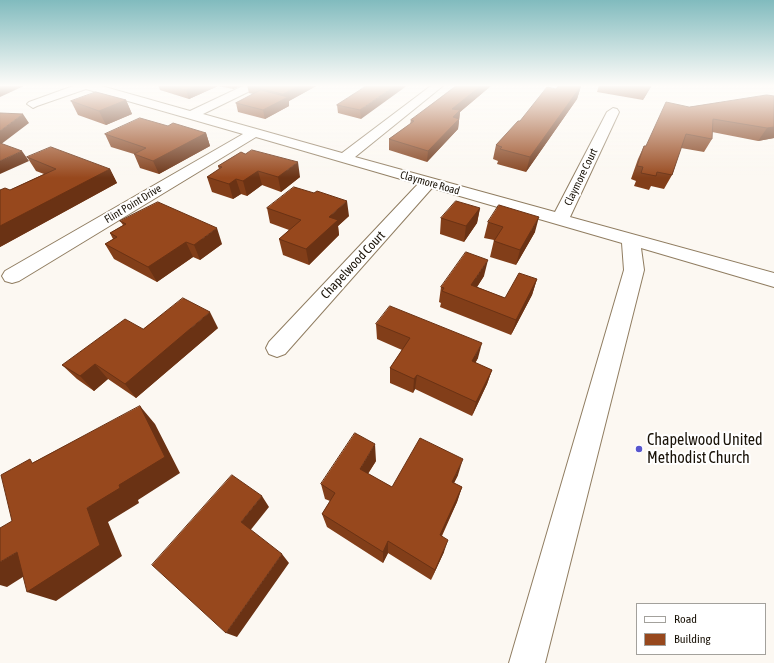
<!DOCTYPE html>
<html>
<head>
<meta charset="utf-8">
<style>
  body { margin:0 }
  #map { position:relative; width:774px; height:663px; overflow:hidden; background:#fcf8f2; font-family:"Asap Condensed",sans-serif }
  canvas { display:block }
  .legend { position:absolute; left:636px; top:603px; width:130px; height:52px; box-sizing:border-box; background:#fff; border:1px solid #a3a19c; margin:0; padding:5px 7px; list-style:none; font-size:12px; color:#1a1308 }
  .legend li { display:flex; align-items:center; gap:8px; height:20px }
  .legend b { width:20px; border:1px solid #a3a19c }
</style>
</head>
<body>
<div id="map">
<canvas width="774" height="663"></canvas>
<ul class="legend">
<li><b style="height:5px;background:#fff"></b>Road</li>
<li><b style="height:11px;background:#97481d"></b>Building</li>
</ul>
</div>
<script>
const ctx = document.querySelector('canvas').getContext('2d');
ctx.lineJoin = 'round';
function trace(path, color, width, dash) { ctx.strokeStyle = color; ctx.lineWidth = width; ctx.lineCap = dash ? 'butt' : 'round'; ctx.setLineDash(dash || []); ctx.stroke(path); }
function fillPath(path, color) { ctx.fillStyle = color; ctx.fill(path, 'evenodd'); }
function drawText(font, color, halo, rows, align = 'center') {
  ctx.font = font + ' "Asap Condensed",sans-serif'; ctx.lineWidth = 4; ctx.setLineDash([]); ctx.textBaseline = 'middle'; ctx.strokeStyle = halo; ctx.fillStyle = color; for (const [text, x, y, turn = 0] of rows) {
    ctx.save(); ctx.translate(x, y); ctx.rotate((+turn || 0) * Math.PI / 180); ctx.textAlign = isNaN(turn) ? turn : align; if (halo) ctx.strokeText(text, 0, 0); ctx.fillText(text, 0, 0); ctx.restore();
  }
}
const minor = new Path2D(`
  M76 85H98L190 111 245 85H259L258 87 203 114 342 153 432 85H444L355 157 555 212 607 112 613 108 617 109 619 112 570 217 774 273V287L641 248 644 270 545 663H509L624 270 622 243 432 188 285 354 277 357 269 354 266 348 269 342 418 184 256 137 19 281 12 283 5 281 2 276 5 271 243 134 86 89 37 106 33 108 27 104 29 102Z`);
trace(minor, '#907d61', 2);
fillPath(minor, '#fff');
fillPath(new Path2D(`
  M158 85H242L233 89 218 86 189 99 160 90Z
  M247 85H318L289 101V106L265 119 238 112 236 103 253 94 249 93Z
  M368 85 361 119 338 113 337 105Z
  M456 85H492L460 112 458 129 427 162 389 150V139L410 124 411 120 455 86Z
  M599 85H652L643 100 597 92Z
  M581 86 577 99 526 172 497 164 498 161 493 159 496 145 520 121 556 89Z
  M774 96V138L758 141 712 132V139L704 152 681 148 672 175 664 189 651 186 649 190 634 186 636 181 631 179 638 159 644 146H646L689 107Z
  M126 100 132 114 106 125 78 115 71 101Z
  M168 126 206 133 210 146 159 174 140 168 134 154 111 147 105 134Z
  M241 152 300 177 281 192 262 185 247 196 241 194 233 199 212 192 207 177 219 169 218 166Z
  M27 157 110 169 117 183 0 247V190H10L44 174 36 171Z
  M267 208 349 216 338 226 339 235 309 265 283 255 279 239 289 230 270 223Z
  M480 208 477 223 464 242 440 234 441 218Z
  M120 221 222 244 200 260 193 257 157 282 114 259 105 244 113 239 110 233 123 225Z
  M488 222 535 232 516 265 490 257 494 240 484 238Z
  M484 276 477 287 505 298 537 279 532 295 511 335 440 307 441 303 439 302 441 287Z
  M376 324 478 358 475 363 492 370 487 384 472 416 415 389 413 393 390 383V368L402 350 377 339Z
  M218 328 136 398 108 379 94 391 77 379 62 365 143 329Z
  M376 461 368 474 392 487 458 475 454 483 462 487 457 502 442 536 444 552 431 580 388 553 383 563 327 527 322 514 330 501 325 499 321 484Z`), '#823e19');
fillPath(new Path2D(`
  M3 85H26L0 97V86Z
  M199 85H218V86L189 99 186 90Z
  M232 85H242L233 89Z
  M301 85H318L289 101V106L265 119 263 110 284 99 283 94Z
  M396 85H408L361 119 360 110Z
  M482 85H492L460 112 458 129 427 162 428 151 452 109Z
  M650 85H652L643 100 648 88Z
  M581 86 577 99 526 172 530 157Z
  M126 100 132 114 106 125 99 111Z
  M23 114 29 123 0 145V131Z
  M774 127V138L758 141 767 128Z
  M206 133 210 146 159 174 153 161Z
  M22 151 29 161 0 174V161Z
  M298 162 300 177 281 192 278 177Z
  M110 169 117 183 0 247V226Z
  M258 171 262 185 247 196 243 181Z
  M236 179 241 194 233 199 229 184Z
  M347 201 349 216 338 226 339 235 309 265 306 249 329 217Z
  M480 208 477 223 464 242 466 226Z
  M539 217 535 232 516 265 520 250Z
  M217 228 222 244 200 260 194 245Z
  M186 242 193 257 157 282 148 267Z
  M488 260 484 276 468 301 471 285Z
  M537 279 532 295 511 335 516 320Z
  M210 312 218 328 136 398 125 384Z
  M482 343 478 358 468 376 472 361Z
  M95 364 108 379 94 391 80 376Z
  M492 370 487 384 472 416 476 402Z
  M417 375 415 389 413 393 414 379Z
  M140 406 155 424 180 473 138 500 139 503 108 522 122 556 56 601 27 592 87 508 119 485Z
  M375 444 376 461 361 484 360 469Z
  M463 459 458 475 447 497 452 482Z
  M462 487 457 502 436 547 440 535Z
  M262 496 269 507 249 532 241 522Z
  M448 540 444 552 431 580 435 570Z
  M388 541V553L383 563V552Z
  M17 552 45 563 7 587 0 585V562Z
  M282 554 289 563 237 637 226 633Z`), '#6a3214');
const building = new Path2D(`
  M168 85H199L186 90Z
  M247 85H301L283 94Z
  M368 85H396L360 110 337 105Z
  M458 85H482L452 109 460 110 453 117 459 119 428 151 389 139 414 121 411 120Z
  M559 85H575L581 86 530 157 500 149 502 147 496 145 518 121H520L547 87 556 89Z
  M630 85H650L648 88Z
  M261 90 288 97 263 110 236 103Z
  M96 92 126 100 99 111 71 101Z
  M767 95 774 96V127L767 128 713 119 712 139 686 134 672 175 657 172 656 176 641 173 643 167 637 166 644 146H646L666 102 689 107Z
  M0 113 23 114 0 131Z
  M140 118 168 126 173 123 206 133 153 161 134 154 146 148 105 134Z
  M0 143 22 151 0 161Z
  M51 147 110 169 0 226V190L5 188 10 190 56 169 27 157Z
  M252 150 298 162 278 177 258 171 243 181 236 179 229 184 207 177 222 167 218 166 241 152 245 154Z
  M294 187 314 193 317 191 347 201 329 217 338 220 306 249 279 239 301 220 267 208Z
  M456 201 480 208 466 226 441 218Z
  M158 202 217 228 194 245 186 242 148 267 105 244 117 237 110 233 126 224 120 221Z
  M499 205 539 217 520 250 494 241 503 227 488 222Z
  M466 252 488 260 471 285 505 298 519 273 537 279 516 320 442 291 444 288 441 287Z
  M183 298 210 312 125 384 95 364 80 376 62 365 125 319 143 329Z
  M390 306 482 343 472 361 492 370 476 402 417 375 414 379 390 368 410 338 376 324Z
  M140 406 165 457 119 485 120 488 87 508 100 545 27 592 17 552 0 562V528L12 521 1 475 30 459 32 463Z
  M355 433 375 444 360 469 392 487 420 438 463 459 452 482 462 487 440 535 448 540 435 570 388 541 383 552 322 514 335 493 321 484Z
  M232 475 262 496 241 522 282 554 226 633 152 565Z`);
fillPath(building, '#97481d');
trace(building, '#6a3214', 1);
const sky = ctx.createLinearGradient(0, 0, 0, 178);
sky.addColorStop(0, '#81bbbe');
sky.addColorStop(0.48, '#fefcf9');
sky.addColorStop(1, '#fefcf900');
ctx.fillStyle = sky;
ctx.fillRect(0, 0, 774, 178);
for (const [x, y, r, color] of [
  [639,449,4,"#5856ce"]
]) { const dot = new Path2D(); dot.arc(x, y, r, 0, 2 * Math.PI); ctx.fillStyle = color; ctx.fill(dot); trace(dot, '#fff', 1.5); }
drawText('11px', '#1a1308', '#fff', [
  ["Claymore Court",581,177,-64],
  ["Claymore Road",430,183,16],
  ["Flint Point Drive",133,204,-31]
]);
drawText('13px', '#1a1308', '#fff', [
  ["Chapelwood Court",353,265,-47]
]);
drawText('16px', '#1a1308', '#fff', [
  ["Chapelwood United",647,440],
  ["Methodist Church",647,458]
], 'left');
</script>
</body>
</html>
